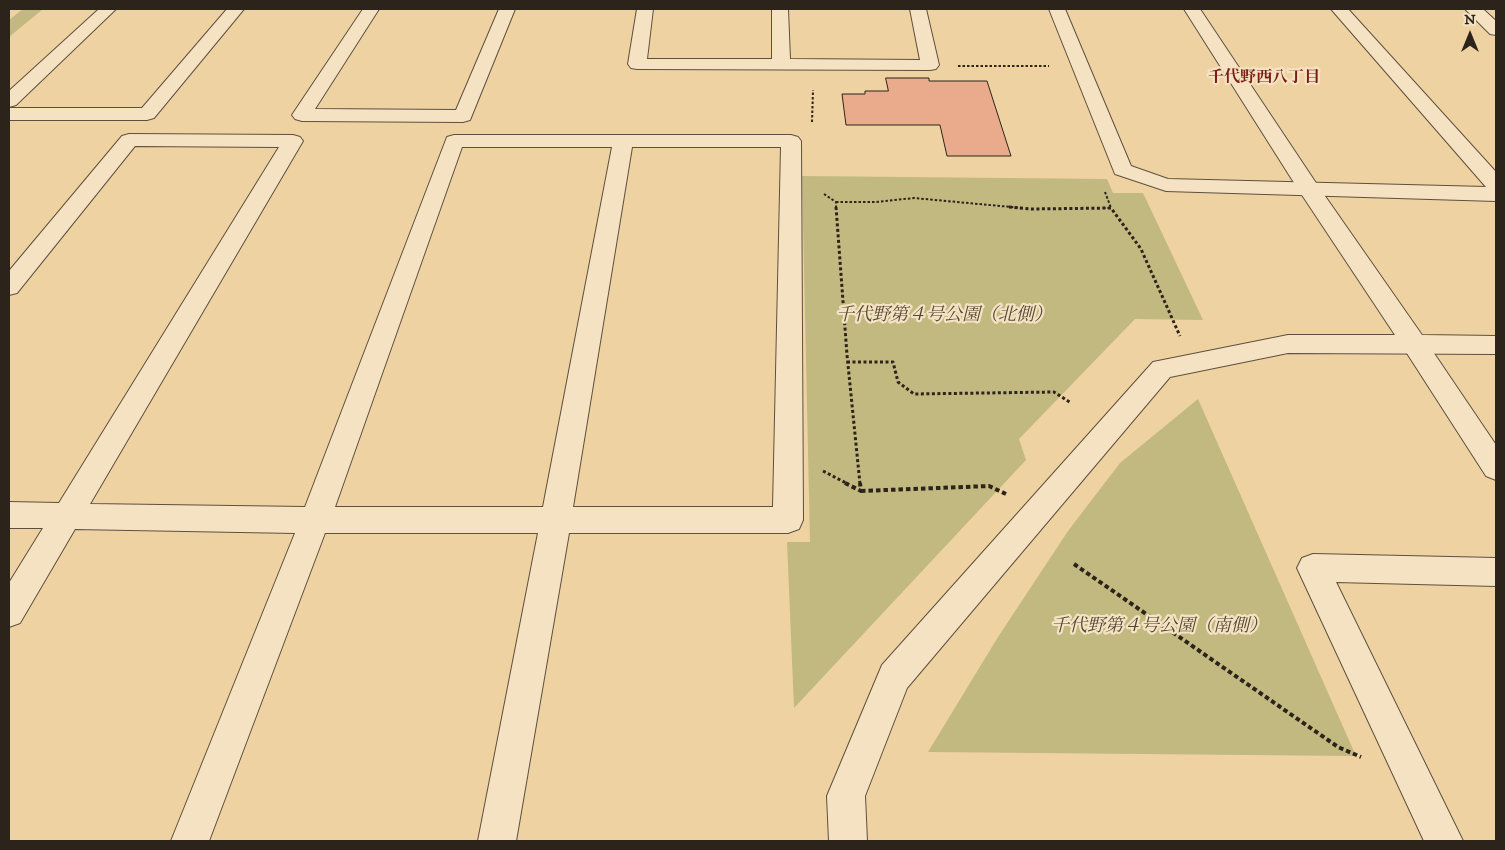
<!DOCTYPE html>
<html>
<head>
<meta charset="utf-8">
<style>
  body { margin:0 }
  #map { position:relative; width:1505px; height:850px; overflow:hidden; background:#efd2a2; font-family:"IM FELL DW Pica",serif }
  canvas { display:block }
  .frame { position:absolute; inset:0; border:10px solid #2c241b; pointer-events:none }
  .north { position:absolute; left:1445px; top:10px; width:50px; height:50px; -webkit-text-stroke:4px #f5e2c3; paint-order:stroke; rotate:0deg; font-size:14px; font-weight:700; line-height:20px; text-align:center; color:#2c241b }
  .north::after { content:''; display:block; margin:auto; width:18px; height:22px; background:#2c241b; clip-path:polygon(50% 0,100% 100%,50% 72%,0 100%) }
</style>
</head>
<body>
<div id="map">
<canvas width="1505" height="850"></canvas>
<div class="frame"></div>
<div class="north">N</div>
</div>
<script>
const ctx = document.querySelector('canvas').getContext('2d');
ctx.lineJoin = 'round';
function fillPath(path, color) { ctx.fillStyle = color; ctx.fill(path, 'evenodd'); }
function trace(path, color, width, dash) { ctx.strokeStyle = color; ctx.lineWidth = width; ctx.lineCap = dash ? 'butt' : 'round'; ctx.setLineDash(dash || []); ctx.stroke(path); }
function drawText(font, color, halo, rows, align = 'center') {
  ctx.font = font + ' "IM FELL DW Pica","Noto Serif JP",serif'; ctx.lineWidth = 4.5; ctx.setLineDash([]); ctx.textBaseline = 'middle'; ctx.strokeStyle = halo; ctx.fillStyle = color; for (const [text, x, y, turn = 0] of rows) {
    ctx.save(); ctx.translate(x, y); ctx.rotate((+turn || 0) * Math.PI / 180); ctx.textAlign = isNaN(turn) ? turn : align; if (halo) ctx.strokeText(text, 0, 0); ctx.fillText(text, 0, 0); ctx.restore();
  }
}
fillPath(new Path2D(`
  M23 9H43L9 37V20Z
  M802 176 1107 179 1113 193H1143L1203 320 1135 319 1019 439 1026 460 794 708 787 542H810Z
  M1198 399 1356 756 928 752 998 637 1068 531 1120 463Z`), '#c1b97f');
const building = new Path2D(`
  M886 78H929V81H987L1011 156H947L940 125H846L842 94H865V91H888Z`);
fillPath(building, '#eaab8d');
trace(building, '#2c241b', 1);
const minor = new Path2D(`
  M99 9H116L16 105 9 107V91Z
  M227 9H244L154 118 147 120H9V108H142Z
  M363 9H379L315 109 456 110 499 9H515L470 120 463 122 302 121 295 119 292 115Z
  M637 9H653L647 59H772V9H788L790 59 920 60 910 9H926L939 65 936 69 930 70 637 69 631 68 628 64Z
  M1049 9H1065L1131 166 1168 179 1486 187 1331 9H1348L1496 172V201L1166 191 1115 174Z
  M1465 9H1483L1496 21V35L1490 34Z
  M129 134 293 135 300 137 303 141 90 504 305 507 447 137 454 135H791L798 137 801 141 803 520 799 529 788 533H569L516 841H478L538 533H325L209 841H171L295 533 75 529 20 623 9 627V583L43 528H9V502L59 503 279 147 135 146 17 293 9 295V271L122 136ZM462 147H612L543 507H335ZM632 147H781L773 507H573Z
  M1414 335 1423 337 1496 445V480L1486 476 1401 344 1405 337Z
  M1313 554 1496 558V586L1336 582 1463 841H1424L1297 568 1302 558Z`);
const tertiary = new Path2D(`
  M1184 9H1200L1318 186 1422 335 1496 336V354L1288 353 1170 377 907 688 865 796 867 841H829L827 796 882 665 1153 362 1288 335H1395L1298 189Z`);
trace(minor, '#5d503d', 2);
trace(tertiary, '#5d503d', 2);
trace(new Path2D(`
  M958 66H1049
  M812 122 813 90
  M1105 192 1111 208
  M824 194 836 202V208
  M836 202H876L914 198 1022 208
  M1103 208H1111`), '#2c241b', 2, [2.5, 2]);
trace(new Path2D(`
  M836 207 847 355 860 484
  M1009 207 1032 209 1111 208 1141 249 1180 336
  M847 362H893L898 382 914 394 1054 392 1071 403
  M823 471 848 484`), '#2c241b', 3, [3, 2.5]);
trace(new Path2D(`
  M845 483 861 491 860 483
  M861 491 989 486 1006 494
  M1074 564 1338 747 1361 757`), '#2c241b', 4, [4.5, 3]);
fillPath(minor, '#f5e2c3');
fillPath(tertiary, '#f5e2c3');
drawText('bold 16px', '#7a1f14', '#f5e2c3', [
  ["千代野西八丁目",1264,79]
]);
drawText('italic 18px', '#514934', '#f5e2c3', [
  ["千代野第４号公園（北側）",944,316],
  ["千代野第４号公園（南側）",1159,627]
]);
</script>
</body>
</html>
